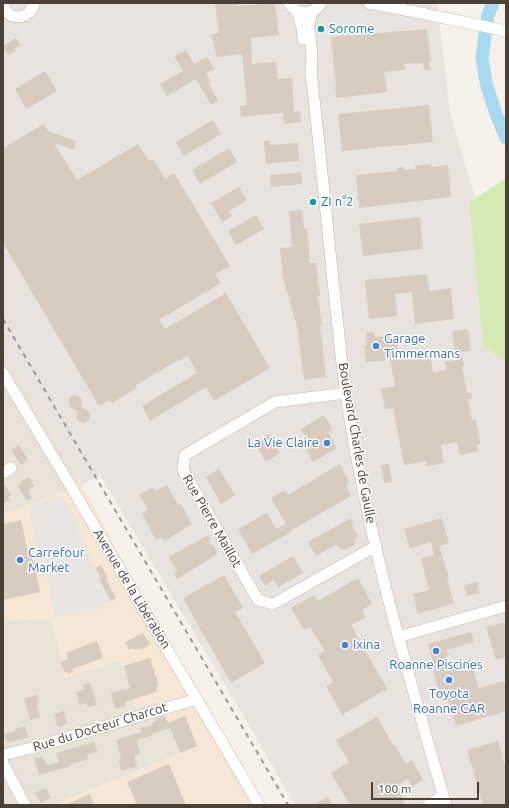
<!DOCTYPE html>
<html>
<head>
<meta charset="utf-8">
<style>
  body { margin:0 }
  #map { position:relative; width:509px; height:808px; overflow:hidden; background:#f5f1ea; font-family:Ubuntu,sans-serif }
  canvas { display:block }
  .frame { position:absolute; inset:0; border:4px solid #494138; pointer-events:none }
  .scale { position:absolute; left:371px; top:782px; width:108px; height:18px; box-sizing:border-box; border:2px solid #494138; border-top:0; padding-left:5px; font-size:12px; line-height:14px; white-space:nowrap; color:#494138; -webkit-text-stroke:3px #fff; paint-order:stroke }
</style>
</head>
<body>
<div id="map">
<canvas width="509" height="808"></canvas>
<div class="frame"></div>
<div class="scale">100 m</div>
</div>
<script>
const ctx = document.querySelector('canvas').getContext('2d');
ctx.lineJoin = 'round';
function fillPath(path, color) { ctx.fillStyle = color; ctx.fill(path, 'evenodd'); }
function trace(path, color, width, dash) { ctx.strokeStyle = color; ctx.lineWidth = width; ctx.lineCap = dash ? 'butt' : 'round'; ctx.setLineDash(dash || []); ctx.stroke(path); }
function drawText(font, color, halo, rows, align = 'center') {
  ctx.font = font + ' Ubuntu,sans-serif'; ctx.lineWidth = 3; ctx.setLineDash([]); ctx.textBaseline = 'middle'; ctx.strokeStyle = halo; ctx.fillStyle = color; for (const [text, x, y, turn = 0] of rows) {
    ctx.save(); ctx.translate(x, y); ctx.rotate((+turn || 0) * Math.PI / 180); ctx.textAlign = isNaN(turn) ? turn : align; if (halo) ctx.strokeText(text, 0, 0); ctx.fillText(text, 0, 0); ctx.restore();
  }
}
fillPath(new Path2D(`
  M3 345 82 485 3 514Z
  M51 618 66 677 121 660 136 708 159 701 180 753 54 805H3V621Z`), '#e9e2d8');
fillPath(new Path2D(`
  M82 485 253 805H54L180 753 159 701 136 708 121 660 65 677 51 619 3 621V514Z`), '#f6e6d6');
fillPath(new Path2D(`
  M3 3H437L450 113 475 198 469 203 483 345 506 363V805H295L253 732 100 475 82 485 3 345Z`), '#e8e3df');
fillPath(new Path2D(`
  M506 178V363L483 345 469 203 475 198Z`), '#d5e9b3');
fillPath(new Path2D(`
  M63 497 80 526 77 529 84 543 93 565 96 567V569L111 601 103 603 104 608 55 616 43 557H39L29 507Z`), '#e7e4e2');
trace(new Path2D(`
  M493 3 488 15 482 58 486 83 496 114 506 138`), '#a7d9f1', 13);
fillPath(new Path2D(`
  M215 3H237L238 6 275 3 279 35 251 38 252 64 276 62 278 79 292 78 294 112 300 111 301 122 284 124 283 113 241 117 240 106 247 105 242 54 217 57 211 34 219 33Z
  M427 29 431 62H429L430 70H424L423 63 404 64 405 70 384 72 387 92 336 98 335 86 336 85 331 37Z
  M16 38 21 45 14 49 15 51 8 55 3 46Z
  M186 50 194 64 207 57 214 69 206 73 210 81 208 82 218 101 211 105 196 79 167 96 160 84 183 71 174 56Z
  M45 71 57 91 26 109 15 89Z
  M429 105 433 142 342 151 338 114Z
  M213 120 221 134 184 156 176 142Z
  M44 124 48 131 76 141 74 150 54 143 77 180 138 144 149 161 153 159 165 179 174 173 230 266 215 274 221 283 159 320 165 329 226 293 270 368 214 401 206 387 150 421 142 406 197 373 188 356 179 361 178 360 136 385 137 388 112 403 110 400 99 406 3 243V148Z
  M264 141H270V145L298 143 299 161 266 164Z
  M229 148 237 162 200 184 192 170Z
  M431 164V167L448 165 451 197 359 208 356 175 397 171V168L404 167V170L416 169 415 166Z
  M301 172 302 184 271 187 270 175Z
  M239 187 247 200 229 211 232 216 222 222 211 203Z
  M302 210 304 229 307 228 310 263H316L320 296H318L322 325H320L326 377 304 380 297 326 283 278 280 248 292 247 289 211Z
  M256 215 264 229 236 245 228 231Z
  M420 217 423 249 363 256 359 224Z
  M427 274 429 291 451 288 454 319 415 324 412 292 395 294 397 316 369 319 365 280Z
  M468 329 471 351 461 352 464 367H462L467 393 471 392 472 399H468L472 420 476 419 480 444 477 445 478 451 460 455 457 442 441 445 444 463 427 466 426 461 404 465 393 408 385 409 381 389 395 386 390 360 366 362 364 346 367 345 366 333 374 332 375 337 396 335 399 359 430 355 433 373 446 370 445 362 456 360 452 331Z
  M74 395 78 396 81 398 82 402 81 408 86 409 89 412 90 418 86 422 82 423 78 421 76 417 77 411 71 408 69 405V399Z
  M324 415 333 430 328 433 337 448 313 462 304 446 309 443 301 429Z
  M269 434 280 453 266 462 255 443Z
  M19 445 28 460 21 465 11 450Z
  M340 464 348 480 347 488 351 496 290 531 291 532 252 554 238 529 267 513 276 529 286 524 271 498 285 490 288 495Z
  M389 464 392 482 384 483 381 465Z
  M219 469 235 495 221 504 206 477Z
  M29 477 34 486 28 491 32 498 27 501 18 486 22 483 20 482Z
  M3 482 11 495 8 497 10 500 3 504Z
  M167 485 178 505 181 504 192 524 164 541 162 537 156 540 142 513 148 510 139 495 153 487 156 491Z
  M351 518 353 523 352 525 358 536 354 539 356 544 345 550 339 548 337 544 316 556 308 542Z
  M442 518 449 543 439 546 449 578 447 579 454 603 418 614 413 594 429 590 421 559 434 555 431 542 410 548 404 529Z
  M21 520 28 552 31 553 32 560 34 561 40 592 3 600V524Z
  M208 535 210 538 209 544 213 545 217 552 216 555 177 579 174 574 177 571 169 557Z
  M293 556 303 573 278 587 274 580 265 586 259 576Z
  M101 565 108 578 106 579 116 598 111 601 99 579 101 578 95 568Z
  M224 575 243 608 235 612 265 663 231 683 183 598Z
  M358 578 372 604 362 610 366 617 351 625 387 689 342 715 326 686 333 682 318 655 325 651 310 627 304 630 291 608 314 595 318 601Z
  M477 582 480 593 467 596 464 585Z
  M506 622V657L496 660 486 627Z
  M471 632 474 642 446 650 448 654 440 668 470 659 479 688 504 681 506 687V711L456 726 447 697 441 699 433 670 435 669 428 644Z
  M143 633 150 644 142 649H133V648L129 650 125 642Z
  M97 641 103 658 72 669 73 672 68 674 67 672H64L61 662 68 659 66 653Z
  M150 658 158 684 156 692 125 702 126 706 115 709 111 693 130 688 124 666Z
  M90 682 97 705 88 707 87 703 80 705 76 692 84 689 83 685Z
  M37 695 39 704 37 705 40 717 30 720 24 698Z
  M64 711 67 724 58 727 54 714Z
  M165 716 168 723 185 716 197 746 180 753 170 728 152 734 153 735 137 740 140 754 134 756 137 766 121 771 119 762 121 757 116 740 142 732 140 728 153 725 152 723 156 721 155 719Z
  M377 717 393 745H395L406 764 412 760 423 780 412 787 408 779 397 786 402 795 405 805H350L331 773 349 762 336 740Z
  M25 726 28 737 7 743 4 734 15 731V729Z
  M498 741 506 769V805H483L467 750Z
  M94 742 97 752 87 755 88 759 71 764V766L39 775 34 758 42 756 43 760 45 759 47 765 59 762 56 753Z
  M169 764 186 805H137L127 782Z
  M46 788 51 798 41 803 35 793Z
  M90 794 94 805H65Z
  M328 797 333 805H313Z`), '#d7ccbf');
const minor = new Path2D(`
  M3 3C6 22 30 21 34 3
  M289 3C297 16 312 16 321 3
  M369 3 416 12 506 31
  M297 11 302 27 303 39
  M312 11 309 26 312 56 311 73C320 148 327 224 335 300 339 331 341 363 346 393 366 533 407 670 446 805
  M3 373 73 490 259 805
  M346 393 275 402 185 455 183 470 258 600 273 604 376 546
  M3 473 11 468
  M398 637 506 606
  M3 755 35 747 197 699
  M3 763 25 805
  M428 805 443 796`);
trace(minor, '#c1b8ad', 12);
trace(minor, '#fff', 11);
trace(new Path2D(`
  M3 319 288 805`), '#999', 2, [5, 5]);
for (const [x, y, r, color] of [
  [321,29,4,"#0f9aa8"],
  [313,202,4,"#0f9aa8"],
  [376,346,4,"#3f7fe0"],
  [327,443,4,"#3f7fe0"],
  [20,560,4,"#3f7fe0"],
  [345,645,4,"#3f7fe0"],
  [436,651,4,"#3f7fe0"],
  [449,680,4,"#3f7fe0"]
]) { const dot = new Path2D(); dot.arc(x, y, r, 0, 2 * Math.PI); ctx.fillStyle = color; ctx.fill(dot); trace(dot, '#fff', 1.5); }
drawText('13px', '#0d838f', '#fff', [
  ["Sorome",329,29],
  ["ZI n°2",321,202]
], 'left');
drawText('13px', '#366cbe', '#fff', [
  ["Garage",384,339],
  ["Timmermans",384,354],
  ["La Vie Claire",319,443,"right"],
  ["Carrefour",28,553],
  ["Market",28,568],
  ["Ixina",353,645],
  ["Roanne Piscines",436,665,"center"],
  ["Toyota",449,694,"center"],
  ["Roanne CAR",449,709,"center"]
], 'left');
drawText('13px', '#494138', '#fff', [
  ["Boulevard Charles de Gaulle",357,443,80],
  ["Rue Pierre Maillot",212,521,60],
  ["Avenue de la Libération",132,589,59],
  ["Rue du Docteur Charcot",100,727,-17]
]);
</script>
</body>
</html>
